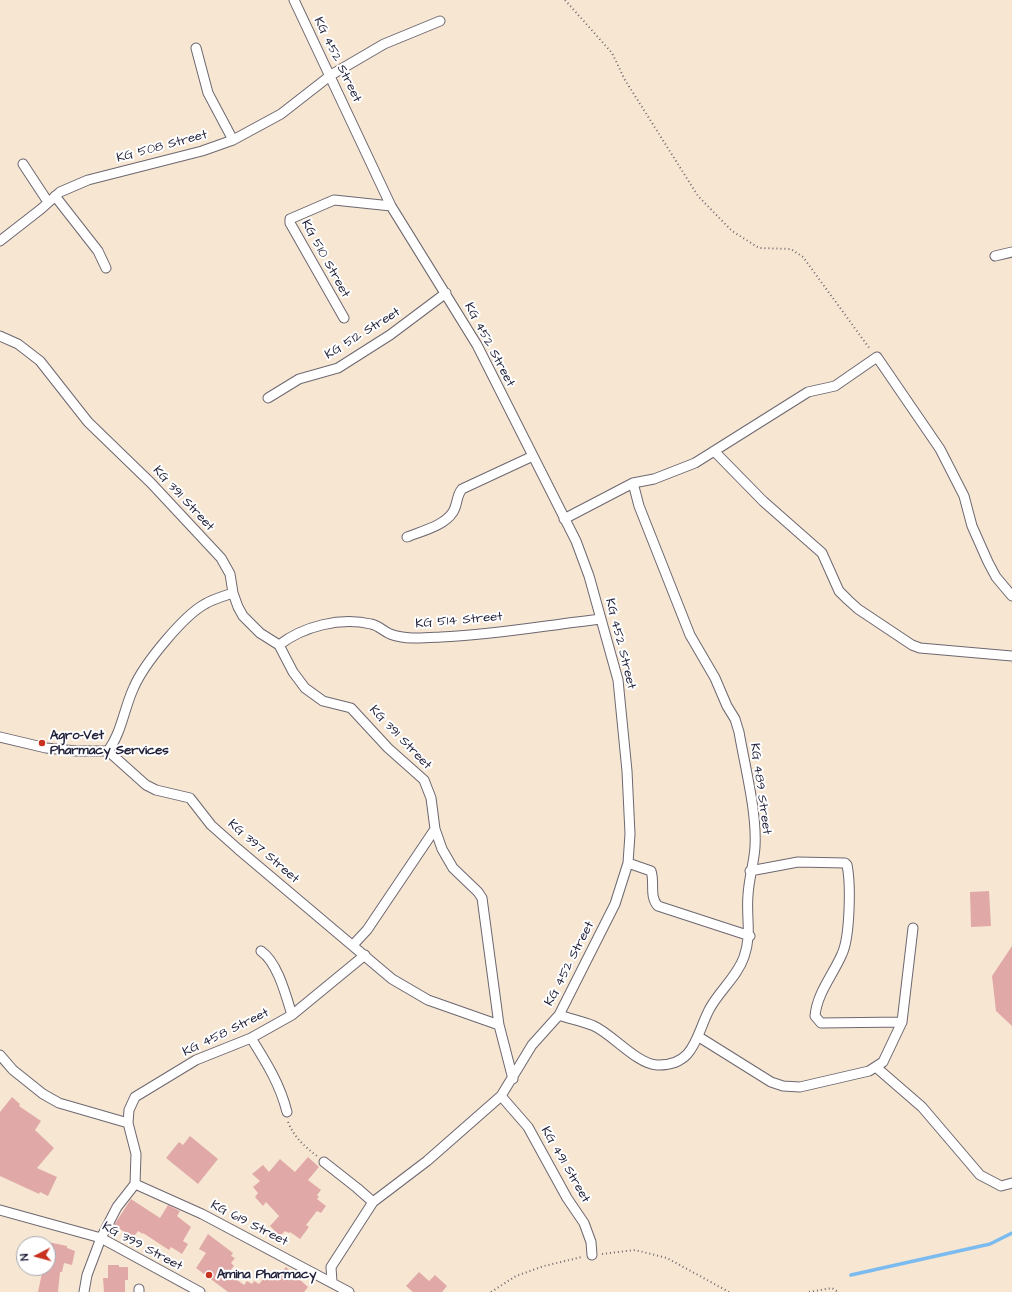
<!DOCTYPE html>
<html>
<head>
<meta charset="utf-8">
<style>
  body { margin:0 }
  #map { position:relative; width:1012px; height:1292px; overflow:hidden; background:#f7e7d2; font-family:"Architects Daughter",sans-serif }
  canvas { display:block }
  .north { position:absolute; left:16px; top:1236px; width:40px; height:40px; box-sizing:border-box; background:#fff; border:1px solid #a7a7b1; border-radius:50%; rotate:264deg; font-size:11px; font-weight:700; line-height:16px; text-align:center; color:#22223b }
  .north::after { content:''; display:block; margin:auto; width:14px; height:18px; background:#c8321e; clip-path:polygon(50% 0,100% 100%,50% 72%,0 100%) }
</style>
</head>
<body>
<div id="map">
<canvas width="1012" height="1292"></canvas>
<div class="north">N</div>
</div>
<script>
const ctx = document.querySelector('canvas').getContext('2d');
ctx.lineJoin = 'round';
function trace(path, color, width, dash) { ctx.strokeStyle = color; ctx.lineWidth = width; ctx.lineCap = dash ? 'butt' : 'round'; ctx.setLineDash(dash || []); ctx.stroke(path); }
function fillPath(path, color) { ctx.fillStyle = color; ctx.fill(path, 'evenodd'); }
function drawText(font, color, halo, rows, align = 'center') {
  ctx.font = font + ' "Architects Daughter",sans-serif'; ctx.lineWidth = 4; ctx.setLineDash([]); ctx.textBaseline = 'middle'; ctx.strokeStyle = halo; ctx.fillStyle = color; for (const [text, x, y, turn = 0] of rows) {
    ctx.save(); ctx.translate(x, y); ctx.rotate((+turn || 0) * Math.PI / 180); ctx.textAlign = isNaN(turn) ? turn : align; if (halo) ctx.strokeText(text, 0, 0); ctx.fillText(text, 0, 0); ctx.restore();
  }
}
trace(new Path2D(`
  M851 1275 990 1244 1012 1233`), '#7cbbf0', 3.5);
fillPath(new Path2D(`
  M989 891 991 926 971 927 970 892Z
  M1012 946V1026L996 1011 992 976Z
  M12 1097 20 1104 19 1106 41 1121 35 1130 54 1148 37 1168 57 1177 48 1196 40 1192 39 1194 0 1176V1112Z
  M190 1136 218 1159 198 1184 166 1158 179 1142 183 1145Z
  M308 1157 319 1167 308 1180 321 1190 317 1195 319 1197 317 1199 326 1206 321 1213 317 1211 306 1225 309 1227 300 1239 290 1232 289 1233 285 1231 280 1236 270 1226 279 1216 266 1202 263 1206 255 1197 258 1193 253 1187 260 1181 252 1174 263 1165 269 1172 280 1159 295 1172Z
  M131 1199 160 1218 168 1205 180 1211 177 1216 191 1227 183 1241 188 1244 182 1254 171 1247 169 1250 143 1233V1234L138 1231 133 1238 114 1225Z
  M208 1234 233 1253 231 1256 235 1258 231 1263 234 1266 228 1273 244 1285 247 1281 252 1284 254 1281 259 1284 270 1271 277 1277 286 1267 308 1287 304 1292H228L196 1268 206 1253 199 1249Z
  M48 1242 67 1246V1248L75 1251 72 1265 64 1263 62 1272H60L58 1292H38L43 1268H48Z
  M108 1265H119V1267H128V1280H125V1292H104L103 1278H108Z
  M419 1272 429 1281 435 1275 447 1286 442 1292H413L406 1286Z`), '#e0a9a8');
const minor = new Path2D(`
  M294 0 391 206 477 345 576 541 589 576 618 680 627 771 630 834 628 863 615 904 559 1015 532 1045 501 1096 427 1161 373 1202 331 1267 332 1282
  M196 48 208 93 233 140
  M23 164 48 202
  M55 196 98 251 106 268
  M0 241 41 209 60 192 88 180 202 151 233 140 281 114 331 75 384 44 440 21
  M995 256 1012 252
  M344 318 290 223V219L334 200 391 206
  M0 336 18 344 40 361 88 422 151 483 221 558 230 574 233 593 238 607 243 616 260 633 279 645 293 672 305 688 323 701 351 708 388 748 424 780 431 798 435 829 442 849 453 868 478 892 482 898 499 1025 513 1079
  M268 398 299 379 338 368 390 335 446 293
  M714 451 763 501 822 553 839 591 848 600 858 609 912 645 920 648 1012 656
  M564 519 633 483 654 479 695 463 808 392 835 386 877 357 940 449 964 496 972 526 988 562 996 577 1012 596
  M407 537C422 531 444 526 453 512 458 504 456 496 462 489L533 456
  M279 645C304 626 340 617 371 624 378 625 383 631 390 634 406 640 424 638 441 637 494 635 548 625 601 619
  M0 737 46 748 76 751H108L146 785 156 790 190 798 211 825 238 849 392 979 428 1000 499 1025
  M108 751C122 732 124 708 134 687 144 664 183 616 205 604 213 599 224 596 233 593
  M628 863 651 871C655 882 649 897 658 906L750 936
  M750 871 798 862 845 863 847 865C851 884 850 937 842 954 833 975 817 993 815 1016L821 1023 902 1022
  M353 945 367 930 435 829
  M261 951C278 963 286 996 292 1015
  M559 1015C570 1019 583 1021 594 1026 612 1034 637 1064 657 1065 695 1066 696 1035 709 1010 718 992 737 977 744 957 752 934 746 918 748 895 749 878 754 863 755 847 757 812 745 767 739 732L735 719 727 706 715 678 690 635 639 506 633 483
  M699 1037 771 1082 783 1086 800 1087 869 1071 883 1062 902 1022 913 928
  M251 1038C266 1062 280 1084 287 1112
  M0 1055 13 1070 43 1094 59 1103 128 1123
  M877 1068 922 1107 980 1175 1001 1186 1012 1183
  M501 1096 528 1127 567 1198 584 1223 591 1242 592 1255
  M324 1162 357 1188 373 1202
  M135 1184 202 1214 349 1292
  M0 1210 101 1238 200 1292
  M84 1292 87 1275 101 1238 117 1207 135 1184 136 1154 128 1123 129 1110 135 1097 196 1060 251 1038 292 1015 365 955
  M139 1292V1289`);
trace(minor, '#6d6770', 11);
trace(new Path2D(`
  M565 0 612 53 625 80 698 196 732 231 759 248 791 249 803 257 870 349
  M288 1122C294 1137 304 1146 317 1156
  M602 1254 635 1250 667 1258 729 1292
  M491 1292 516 1276 544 1266 582 1257
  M809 1292 832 1288 838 1292`), '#6d6770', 2, [1, 3]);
trace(minor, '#fff', 9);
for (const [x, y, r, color] of [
  [42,743,4,"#c8321e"],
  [209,1275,4,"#c8321e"]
]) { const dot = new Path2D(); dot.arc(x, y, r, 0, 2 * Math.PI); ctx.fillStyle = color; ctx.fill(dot); trace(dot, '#fff', 1.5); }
drawText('13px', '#22223b', '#fff', [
  ["KG 452 Street",337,60,64],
  ["KG 508 Street",162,147,-15],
  ["KG 510 Street",325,259,61],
  ["KG 512 Street",363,334,-32],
  ["KG 452 Street",489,345,62],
  ["KG 391 Street",183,499,47],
  ["KG 514 Street",459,621,-5],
  ["KG 452 Street",620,644,76],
  ["KG 391 Street",400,738,46],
  ["KG 489 Street",760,789,82],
  ["KG 397 Street",263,852,41],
  ["KG 452 Street",570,964,-63],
  ["KG 458 Street",226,1033,-26],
  ["KG 491 Street",565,1165,60],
  ["KG 619 Street",249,1224,27],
  ["KG 399 Street",142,1247,28]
]);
drawText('bold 13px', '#22223b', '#fff', [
  ["Agro-Vet",50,736],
  ["Pharmacy Services",50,751],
  ["Amina Pharmacy",217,1275]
], 'left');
</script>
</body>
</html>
